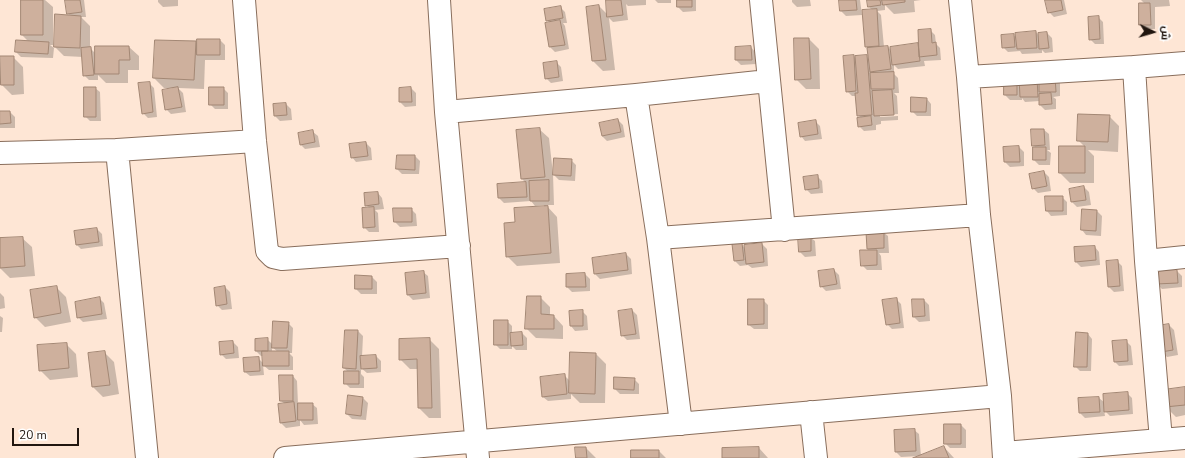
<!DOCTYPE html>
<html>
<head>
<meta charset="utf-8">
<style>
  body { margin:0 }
  #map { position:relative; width:1185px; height:458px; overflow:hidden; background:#fee6d5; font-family:"Nunito Sans",Cairo,sans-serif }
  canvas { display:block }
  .north { position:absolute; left:1133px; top:12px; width:40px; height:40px; -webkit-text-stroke:3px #fff; paint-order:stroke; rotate:95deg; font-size:11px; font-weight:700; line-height:16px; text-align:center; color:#21160f }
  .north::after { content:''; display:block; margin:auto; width:14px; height:18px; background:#21160f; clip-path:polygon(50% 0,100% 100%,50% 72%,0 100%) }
  .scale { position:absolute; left:12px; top:428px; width:67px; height:18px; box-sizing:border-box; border:2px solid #21160f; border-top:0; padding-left:5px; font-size:12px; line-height:14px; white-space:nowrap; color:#21160f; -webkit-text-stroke:3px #fff; paint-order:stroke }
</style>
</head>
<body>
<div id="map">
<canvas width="1185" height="458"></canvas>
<div class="north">ش</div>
<div class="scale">20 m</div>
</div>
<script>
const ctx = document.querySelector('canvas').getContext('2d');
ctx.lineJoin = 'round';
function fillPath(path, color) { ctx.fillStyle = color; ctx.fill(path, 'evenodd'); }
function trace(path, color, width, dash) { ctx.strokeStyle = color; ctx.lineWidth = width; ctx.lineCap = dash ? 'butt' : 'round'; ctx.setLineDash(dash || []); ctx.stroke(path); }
fillPath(new Path2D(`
  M22 0H45L53 7V45H50L54 48 53 58 21 57 16 52 29 42 22 35Z
  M66 0H84L86 17H81L90 26V48L96 54 129 47 139 56V70H128V83H106L98 75V80H89L84 75 83 57 64 56 55 47 71 16 68 14Z
  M158 0H178V6L163 7 158 2Z
  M607 0H646V5L628 6 626 4 628 20 613 22 609 18 615 70 603 71 593 61 587 8 599 6 608 15Z
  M655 0H671V3H658Z
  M678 0H696V11L683 12 678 7Z
  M792 0H810L811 6 797 7 792 2Z
  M840 0H860L862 15 846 16 841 11Z
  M868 0H921L914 1 915 12 894 14 885 5V10L877 11 881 15 884 47H888L892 51 891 47 919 44 930 30 935 35 936 44 940 48 941 60 924 61 925 66 898 69 894 65V74L898 78 899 93H894L897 96 898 114 880 115V117L898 116V120L881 121V124L876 125V130L864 131 859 126 861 118 858 115 857 96H852L847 91 853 56 857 59 866 56 869 59 868 48 866 46 872 10 868 6Z
  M1046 0H1064L1067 14 1054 17 1049 12Z
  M1141 0H1169L1170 6 1155 7V29L1145 30 1140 25 1145 4Z
  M560 7 565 12 567 23H563L565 26 569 49 555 52 550 47 546 23H550L547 20Z
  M1098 17 1103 22 1104 44H1095L1090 39Z
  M1036 32 1039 36 1047 33 1052 38 1053 52 1045 53 1042 50V53L1022 54 1020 51 1008 52 1003 47 1013 35 1017 38Z
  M809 39 819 49 820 89H806L796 79Z
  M220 40 225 45V60H205L204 89 178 88 183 93 186 112 171 114 166 109 173 88H164L154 78 196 42 198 44Z
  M751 47 755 52 756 64 741 65 736 60V48Z
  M0 57H13L23 67 24 94 12 95 2 85V83H0Z
  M556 62 561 67 563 81 551 83 546 78Z
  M1005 82H1060V96L1053 97 1056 99V109L1045 110 1040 105V101L1025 102 1022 98V100H1010L1005 95Z
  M149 83 154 88 157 117 148 118 143 113Z
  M95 88 100 92 101 121H90L85 116Z
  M223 88 228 93V109H215L210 104Z
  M411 88 416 93V106L405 107 400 102V89Z
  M927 99 931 104V116H917L912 111Z
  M286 104 291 109 292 120 280 121 275 116 274 105Z
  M0 112H10L15 117V128H0Z
  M1109 116 1119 126 1118 152 1088 150 1094 156V183H1070L1060 173 1085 147 1078 140Z
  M618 120 623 125 625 137 607 141 602 136Z
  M815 121 820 126 822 139 805 141 801 136Z
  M539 129 549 138 553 174 571 160 576 165 575 181 559 180 553 174 554 205H546L557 217 560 263 517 266 507 256 516 223 544 207V205L535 206 531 201 504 203 499 198 526 183 522 179 517 131Z
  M1032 130H1044L1049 134 1050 150H1047L1051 153 1050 165H1039L1034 160 1036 148 1033 145Z
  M313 132 318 136 320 147 305 149 301 145Z
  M366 143 371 148 372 160 356 162 352 157Z
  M1019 147 1024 152V166L1010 167 1005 162Z
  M415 156 420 161 419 174H402L397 169Z
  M1044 172 1049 177 1051 191 1038 193 1033 188Z
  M817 176 822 181 823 193 811 194 806 189Z
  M1084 187 1089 192 1091 205 1077 207 1072 202Z
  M378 193 382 198 384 209 375 210 378 213 379 232H369L364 227 369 208 366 205Z
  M1062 197 1067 202V215L1051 216 1047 211Z
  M411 209 416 214 417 226 400 227 395 222Z
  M1097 211 1102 216 1101 236 1086 235 1082 230Z
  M97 229 102 234 103 246 81 249 76 244Z
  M867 232H883L888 236 889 253H879L881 256 882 270H867L862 265 868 251Z
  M810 237 815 241 816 256 805 257 800 252Z
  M22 238 32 247 35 276 10 278 0 268V239Z
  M741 244 745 248 762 244 767 249 768 266 752 268 748 265 740 266 735 261 733 245Z
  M1095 247 1099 252 1100 265 1081 267 1076 262Z
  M626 254 631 259 632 274 600 279 595 274Z
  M1117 261 1122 266 1124 291 1114 292 1109 287Z
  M834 270 839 275 841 289 826 291 821 286Z
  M1177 271 1182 276V287L1162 289 1157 284Z
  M423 272 428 276 430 298 413 300 408 295 406 273Z
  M585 274 590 279V291L572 292 567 287Z
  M372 277 377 282V294H361L356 289Z
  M56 287 66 297 71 322 45 327 35 317Z
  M225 287 230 292 232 309 222 310 217 305Z
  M0 293 4 297 5 308 0 309Z
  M540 297 550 307V316H554L563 326V339L536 338 526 328Z
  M99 298 104 303 107 319 83 322 78 317Z
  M896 299 901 304 904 328 892 329 887 324Z
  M763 300 768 305V329H754L749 325Z
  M913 300H924L929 305 930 321 919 322 914 317Z
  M632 310 637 315 640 339 627 340 622 335Z
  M582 311 587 316 588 330 575 331 571 326Z
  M0 316 3 318 2 332H0Z
  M507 321 512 326V333H522L527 338V350H516L512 346V349H500L495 344Z
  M288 323 293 328 292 353H289L293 357V370H269L263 365 264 375 250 376 245 372 258 358 264 364V356H261L256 351 267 339 273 345ZM272 347 278 352H272Z
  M1169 325 1174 330 1178 355 1167 357 1162 352Z
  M358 331 363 336 362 357 376 356 381 361V372L367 373 361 368V374L364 377V388H350L345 383 348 372 344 368Z
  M1088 334 1092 339 1091 371H1080L1075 366Z
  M429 339 439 349 441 418H429L419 408 418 369H410L400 359Z
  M1126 341 1131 346 1133 365 1119 366 1115 362Z
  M233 342 238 347 239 358 226 359 221 354Z
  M66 344 76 354 78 377 50 380 40 370Z
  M104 352 114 362 119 394 103 397 93 387Z
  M571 353 596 354 606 364 605 403H580L571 394V399L548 401 543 397 564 375 570 381Z
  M293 376 297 381 298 404H312L317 408 318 424 304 425 300 420V426L286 428 281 423 285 404 281 401Z
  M634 379 639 384V394H620L615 389Z
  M1185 388V415L1176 417 1166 407Z
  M1127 393 1132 398 1133 414 1110 416 1104 410 1105 416 1085 418 1080 413 1099 398 1105 403Z
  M363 398 368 403 366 420 352 419 347 414Z
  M961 425 966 430V448H950L945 443Z
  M914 430 919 434 921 456 944 447 954 458H916L920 456 901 457 896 452 895 431Z
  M586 448 596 458H577Z
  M759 448 768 458H723Z
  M659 451 666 458H632Z`), '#0003');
const building = new Path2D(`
  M21 0H43V35H21Z
  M65 0H80L82 12 67 14Z
  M606 0H621L623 15 607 17Z
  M677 0H692V7H677Z
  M839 0H856L857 10 840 11Z
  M867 0H880L881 5 868 7Z
  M882 0H905V2L883 5Z
  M1045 0H1061L1063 10 1048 13Z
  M1139 3H1150L1151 25H1139Z
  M599 5 606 60 592 61 586 7Z
  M561 6 563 18 546 21 544 9Z
  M877 9 879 46 865 47 862 10Z
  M55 14 81 16 80 48 54 47Z
  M1099 16 1100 39 1089 40 1088 17Z
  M560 20 565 45 549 47 545 23Z
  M931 29 932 43 936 42 937 55 919 57 918 30Z
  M1036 31 1037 48 1017 49 1015 33Z
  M1047 32 1049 48 1039 49 1038 33Z
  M1014 34 1015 47 1002 48 1001 35Z
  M794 38H809L811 79 795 80Z
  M197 39H220V55H197Z
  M16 40 49 42 48 54 15 52Z
  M155 40 196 41 194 80 153 78Z
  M918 43 920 61 892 65 890 47Z
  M95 46H129L130 60H119V74H95Z
  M751 46 752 60H735V47Z
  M888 46 891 69 870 72 867 48Z
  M91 47 94 75 83 76 81 48Z
  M854 55 856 91 846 92 843 56Z
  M867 55 872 115 857 116 855 93H858L855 56Z
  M0 56H14V85H1Z
  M557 61 559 77 545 79 543 63Z
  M894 72V89H871L870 73Z
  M1055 76 1056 92H1039V77Z
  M1037 77 1038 97H1020L1019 78Z
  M1004 81H1017V95H1004Z
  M150 82 153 112 142 114 138 83Z
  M84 87H96V117H84Z
  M178 87 182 107 165 110 162 90Z
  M209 87H224V105H209Z
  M411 87 412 102H399V88Z
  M892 90 894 115 874 116 872 91Z
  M1051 93 1052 104 1039 105V94Z
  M911 97 927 98 926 112H911Z
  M286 103 287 115 274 116 273 104Z
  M0 111H10L11 123 0 124Z
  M1078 114 1110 115 1108 142 1077 141Z
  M871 116 872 125 858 127 857 118Z
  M618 119 621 132 602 136 599 123Z
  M816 120 818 134 800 137 798 123Z
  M540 128 545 177 521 179 516 130Z
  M1031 129H1044L1045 145 1032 146Z
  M313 130 315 142 300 145 298 133Z
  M366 142 368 156 351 158 349 144Z
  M1019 146 1020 162H1004L1003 147Z
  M1059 146H1085V173H1059Z
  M1033 147H1046V160H1033Z
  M397 155H415V170L396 169Z
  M554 158 572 159 571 176 553 175Z
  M1044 171 1047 186 1032 189 1029 174Z
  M818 175 819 188 805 190 803 177Z
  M549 180V201H530L529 181Z
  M526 182 527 197 498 198 497 184Z
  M1084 186 1086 200 1071 202 1069 189Z
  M378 192 379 204 365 206 364 193Z
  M1045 196H1063V211H1046Z
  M548 206 551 253 506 257 504 223 515 222 514 208Z
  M374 207 375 227 363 228 362 208Z
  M393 208H412V222H394Z
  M1082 209 1097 210 1096 231 1081 230Z
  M97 228 99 242 76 245 74 231Z
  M884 231V248L867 249 866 232Z
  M798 236H811V251L799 252Z
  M23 237 25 266 0 268V238Z
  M742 243 744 260 734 261 732 244Z
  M762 243 764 262 746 264 744 245Z
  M1095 246 1096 260 1075 262 1074 247Z
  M860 250H877V265L861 266Z
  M626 253 628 270 594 274 592 258Z
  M1118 260 1120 286 1108 287 1106 261Z
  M834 269 837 284 820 287 818 271Z
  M1177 270 1178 283 1156 284V271Z
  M424 271 426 293 407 295 405 273Z
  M585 273 586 287H566V274Z
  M355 275 372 276V289H355Z
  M57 286 61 313 34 318 30 290Z
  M225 286 227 304 216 306 214 288Z
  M527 296H541V314L554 315V329H525Z
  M100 297 102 314 77 318 75 302Z
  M897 298 900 323 886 325 882 300Z
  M748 299H764V324L748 325Z
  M912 299H924L925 316 913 317Z
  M632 309 636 334 621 336 618 311Z
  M583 310V326H570L569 311Z
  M494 320H508V345H494Z
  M273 321 289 322 287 348H272Z
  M1169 324 1173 350 1161 352 1157 326Z
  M345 330H358L356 369 343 368Z
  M522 332 523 345 511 346 510 333Z
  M1076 332 1088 333 1087 367H1074Z
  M268 338V351H255V339Z
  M430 338 432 408H418L417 359 399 360V339Z
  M1127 340 1128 361 1114 362 1112 341Z
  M233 341 234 353 220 355 219 342Z
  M67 343 69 368 39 371 37 345Z
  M105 351 110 385 92 387 88 353Z
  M262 351H289V366H263Z
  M570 352 596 353 595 394 569 393Z
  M376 355 377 368 361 369 360 356Z
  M259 357 260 371 244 372 243 358Z
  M344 371H359V384H344Z
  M565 374 567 394 542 397 540 377Z
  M279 375H293V401H280Z
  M614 377 635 378 634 390 614 389Z
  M1185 387V405L1165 407 1163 390Z
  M1128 392 1129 410 1104 412 1103 394Z
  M348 395 363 397 361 416 346 414Z
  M1099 397 1100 412 1079 413 1078 398Z
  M294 402 296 421 280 423 278 404Z
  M298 403H313V420H298Z
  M944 424H961V444H944Z
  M915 429 916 451 895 452 894 430Z
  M944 446 949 458H913Z
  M575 447H586L587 458H576Z
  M759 447V458H722V448Z
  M631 450H659V458H631Z`);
fillPath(building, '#ceb09d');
trace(building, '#a38774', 1);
const minor = new Path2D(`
  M244 0 255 141 267 251 273 257 282 259 459 246
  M439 0 446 112 478 458
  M761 0 784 230
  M960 0 968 77 979 215 1000 396 1004 458
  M1134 67 1146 261 1161 440
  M968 77 1134 67 1185 63
  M636 95 658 238 681 424
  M446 112 636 95 768 81
  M117 150 147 458
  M0 153 117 150 255 141
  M658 238 979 215
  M1146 261 1185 257
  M811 412 816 458
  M1004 453 1185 438
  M285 458 1000 396`);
trace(minor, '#896e5c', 24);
trace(minor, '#fff', 22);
</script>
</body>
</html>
